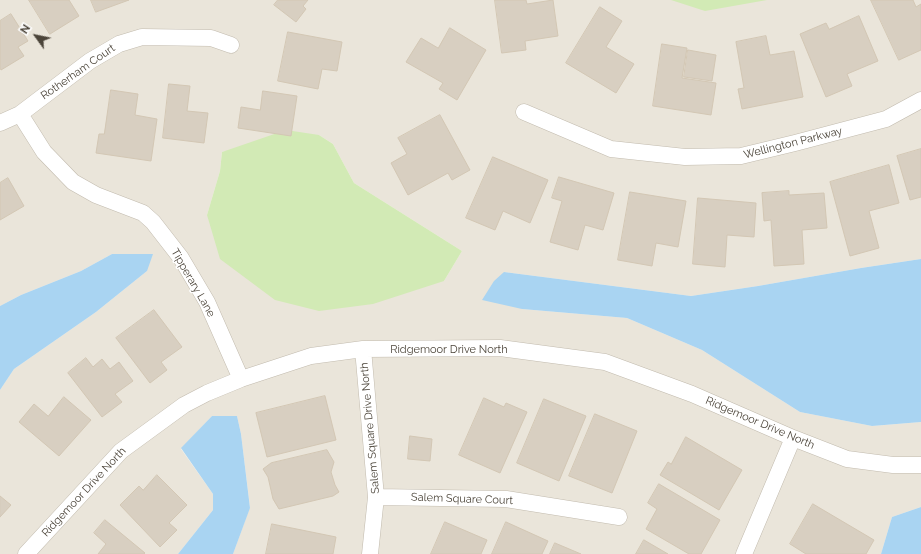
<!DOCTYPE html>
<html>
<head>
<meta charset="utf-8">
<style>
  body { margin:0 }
  #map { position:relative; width:921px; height:554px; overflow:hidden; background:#f6f3ec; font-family:Raleway,sans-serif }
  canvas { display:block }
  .north { position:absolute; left:16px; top:16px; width:40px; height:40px; -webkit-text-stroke:3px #fff; paint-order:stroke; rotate:303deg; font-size:11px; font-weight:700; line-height:16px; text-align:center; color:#4b4439 }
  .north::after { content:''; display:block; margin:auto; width:14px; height:18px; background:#4b4439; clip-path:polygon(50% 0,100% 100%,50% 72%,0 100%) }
</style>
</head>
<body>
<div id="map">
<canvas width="921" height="554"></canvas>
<div class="north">N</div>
</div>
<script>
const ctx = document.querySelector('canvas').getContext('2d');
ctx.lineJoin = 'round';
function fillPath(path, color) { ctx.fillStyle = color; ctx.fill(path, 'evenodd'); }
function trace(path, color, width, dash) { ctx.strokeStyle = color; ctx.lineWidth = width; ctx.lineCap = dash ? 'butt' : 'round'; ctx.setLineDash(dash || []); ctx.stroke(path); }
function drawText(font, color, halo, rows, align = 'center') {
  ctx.font = font + ' Raleway,sans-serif'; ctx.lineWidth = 3; ctx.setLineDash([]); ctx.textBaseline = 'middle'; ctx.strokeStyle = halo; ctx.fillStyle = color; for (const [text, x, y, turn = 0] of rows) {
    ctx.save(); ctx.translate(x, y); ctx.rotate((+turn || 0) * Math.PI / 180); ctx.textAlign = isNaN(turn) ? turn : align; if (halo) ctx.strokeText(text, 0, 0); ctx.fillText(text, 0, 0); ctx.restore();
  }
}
fillPath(new Path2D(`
  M0 0H921V259L861 268 758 286 691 296 504 272 522 309 627 318 702 350 800 412 872 426 921 422V507L892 517 881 554H233L250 507 241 434 237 416H212L181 449 213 494V510L178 554H0V390L14 369 96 312 147 271 112 254 81 271 21 295 0 306ZM319 135 333 144 354 183 462 251 444 281 207 215 220 171 222 152Z`), '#eae5da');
fillPath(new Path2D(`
  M671 0H767L705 11Z
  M286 130 319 135 333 144 354 183 462 251 444 281 373 304 319 311 275 300 220 259 207 215 220 171 222 152Z`), '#d2eab5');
fillPath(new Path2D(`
  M112 254H153L147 271 96 312 14 369 0 390V306L21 295 81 271Z
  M921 259V422L872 426 800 412 702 350 627 318 522 309 482 300 494 281 504 272 691 296 758 286 861 268Z
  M212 416H237L241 434 250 508 233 554H178L213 510V494L181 448Z
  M921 507V554H881L892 517Z`), '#a9d4f2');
const building = new Path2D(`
  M29 0H69L79 16 50 34Z
  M91 0H129L96 12Z
  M278 0H308L303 6 306 9 296 22 274 5Z
  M495 0H526L527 4 553 0 558 36 525 41 526 50 502 53Z
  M871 0H913L916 7 921 4V50L899 60Z
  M600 7 622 21 606 47 634 64 616 93 566 63Z
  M11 14 28 41 18 47 24 56 1 70 0 68V21Z
  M859 16 878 61 847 74 852 86 826 97 800 34 826 23 829 29Z
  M450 28 486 50 457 100 439 89 443 83 406 62 421 38 438 48Z
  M288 32 342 42 337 71 322 69 318 89 278 81Z
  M766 36 770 55 794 51 803 97 742 109 738 89 744 88 736 42Z
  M662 44 687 48 682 78 716 83 711 115 653 106Z
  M688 50 716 55 712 81 684 77Z
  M169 84 190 86 187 111 208 113 204 143 163 138Z
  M111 90 138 94 135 115 157 119 151 161 96 153 99 134H104Z
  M263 91 297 96 291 136 238 128 241 107 260 110Z
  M440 115 470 170 452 180 448 173 408 195 391 163 407 154 398 138Z
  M921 149V197L910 200 897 156Z
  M493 157 548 180 530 223 503 211 495 230 466 218Z
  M889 165 899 203 869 211 879 248 850 256 830 182Z
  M559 177 614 193 603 230 585 225 578 250 550 242 562 201 552 198Z
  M8 178 24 206 0 220V183Z
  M789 191V195L824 193 827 228 802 230 804 264 774 266 771 220 764 221 762 193Z
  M630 192 686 201 678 247 656 243 652 266 618 260Z
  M698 198 756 203 754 237 727 235 725 267 693 264Z
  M154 310 182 347 161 362 167 370 150 383 116 338Z
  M86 358 93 367 102 359 110 369 119 362 133 381 115 394 122 402 102 417 68 373Z
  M325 396 336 440 267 457 256 413Z
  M64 397 91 420 59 456 19 422 34 404 48 416Z
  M484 398 504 407 506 403 527 412 500 473 459 455Z
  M544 399 586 416 559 481 517 463Z
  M595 414 637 431 612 493 569 476Z
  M410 436 432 439 430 461 408 459Z
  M686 437 742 470 719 510 660 475 668 462 671 464Z
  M327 450 334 462 331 472 335 485 339 492 333 496 279 509 273 499 268 477 263 469 271 463Z
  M157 475 187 505 169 523 177 530 160 547 120 505 139 486 143 490Z
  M659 484 720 520 701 554H689L646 529 657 509 648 503Z
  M0 496 11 505 0 517Z
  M813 504 874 540 866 554H806L790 544Z
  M105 520 145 553 144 554H98L106 544 94 533Z
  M445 522 487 540 481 554H431Z
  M506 522 548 541 542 554H492Z
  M272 524 336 537 333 554H266Z
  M644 540 668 554H636Z
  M555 543 581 554H550Z`);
fillPath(building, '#d8cfc1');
trace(building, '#d3c7b4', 1);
const street = new Path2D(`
  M524 112 611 149 685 157 741 156 795 143 886 119 921 100
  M20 114 44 152 73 182 96 195 143 213 153 222 181 258 207 302 241 379
  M0 123 20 114 90 61 119 44 142 37 211 38 231 45
  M363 349 376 497 370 554
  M376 497 506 499 619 517
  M26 554 121 451 184 405 207 393 241 379 311 356 363 349 500 348 605 362 692 394 793 438 847 459 893 465H921
  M744 554 793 438`);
trace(street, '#c2bbae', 17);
trace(street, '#fff', 16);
drawText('11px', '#4b4439', '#fff', [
  ["Rotherham Court",78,72,-35],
  ["Wellington Parkway",793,143,-14],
  ["Tipperary Lane",193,283,60],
  ["Ridgemoor Drive North",449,350],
  ["Ridgemoor Drive North",760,423,23],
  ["Salem Square Drive North",370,428,-95],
  ["Ridgemoor Drive North",84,492,-47],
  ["Salem Square Court",462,499,2]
]);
</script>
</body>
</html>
